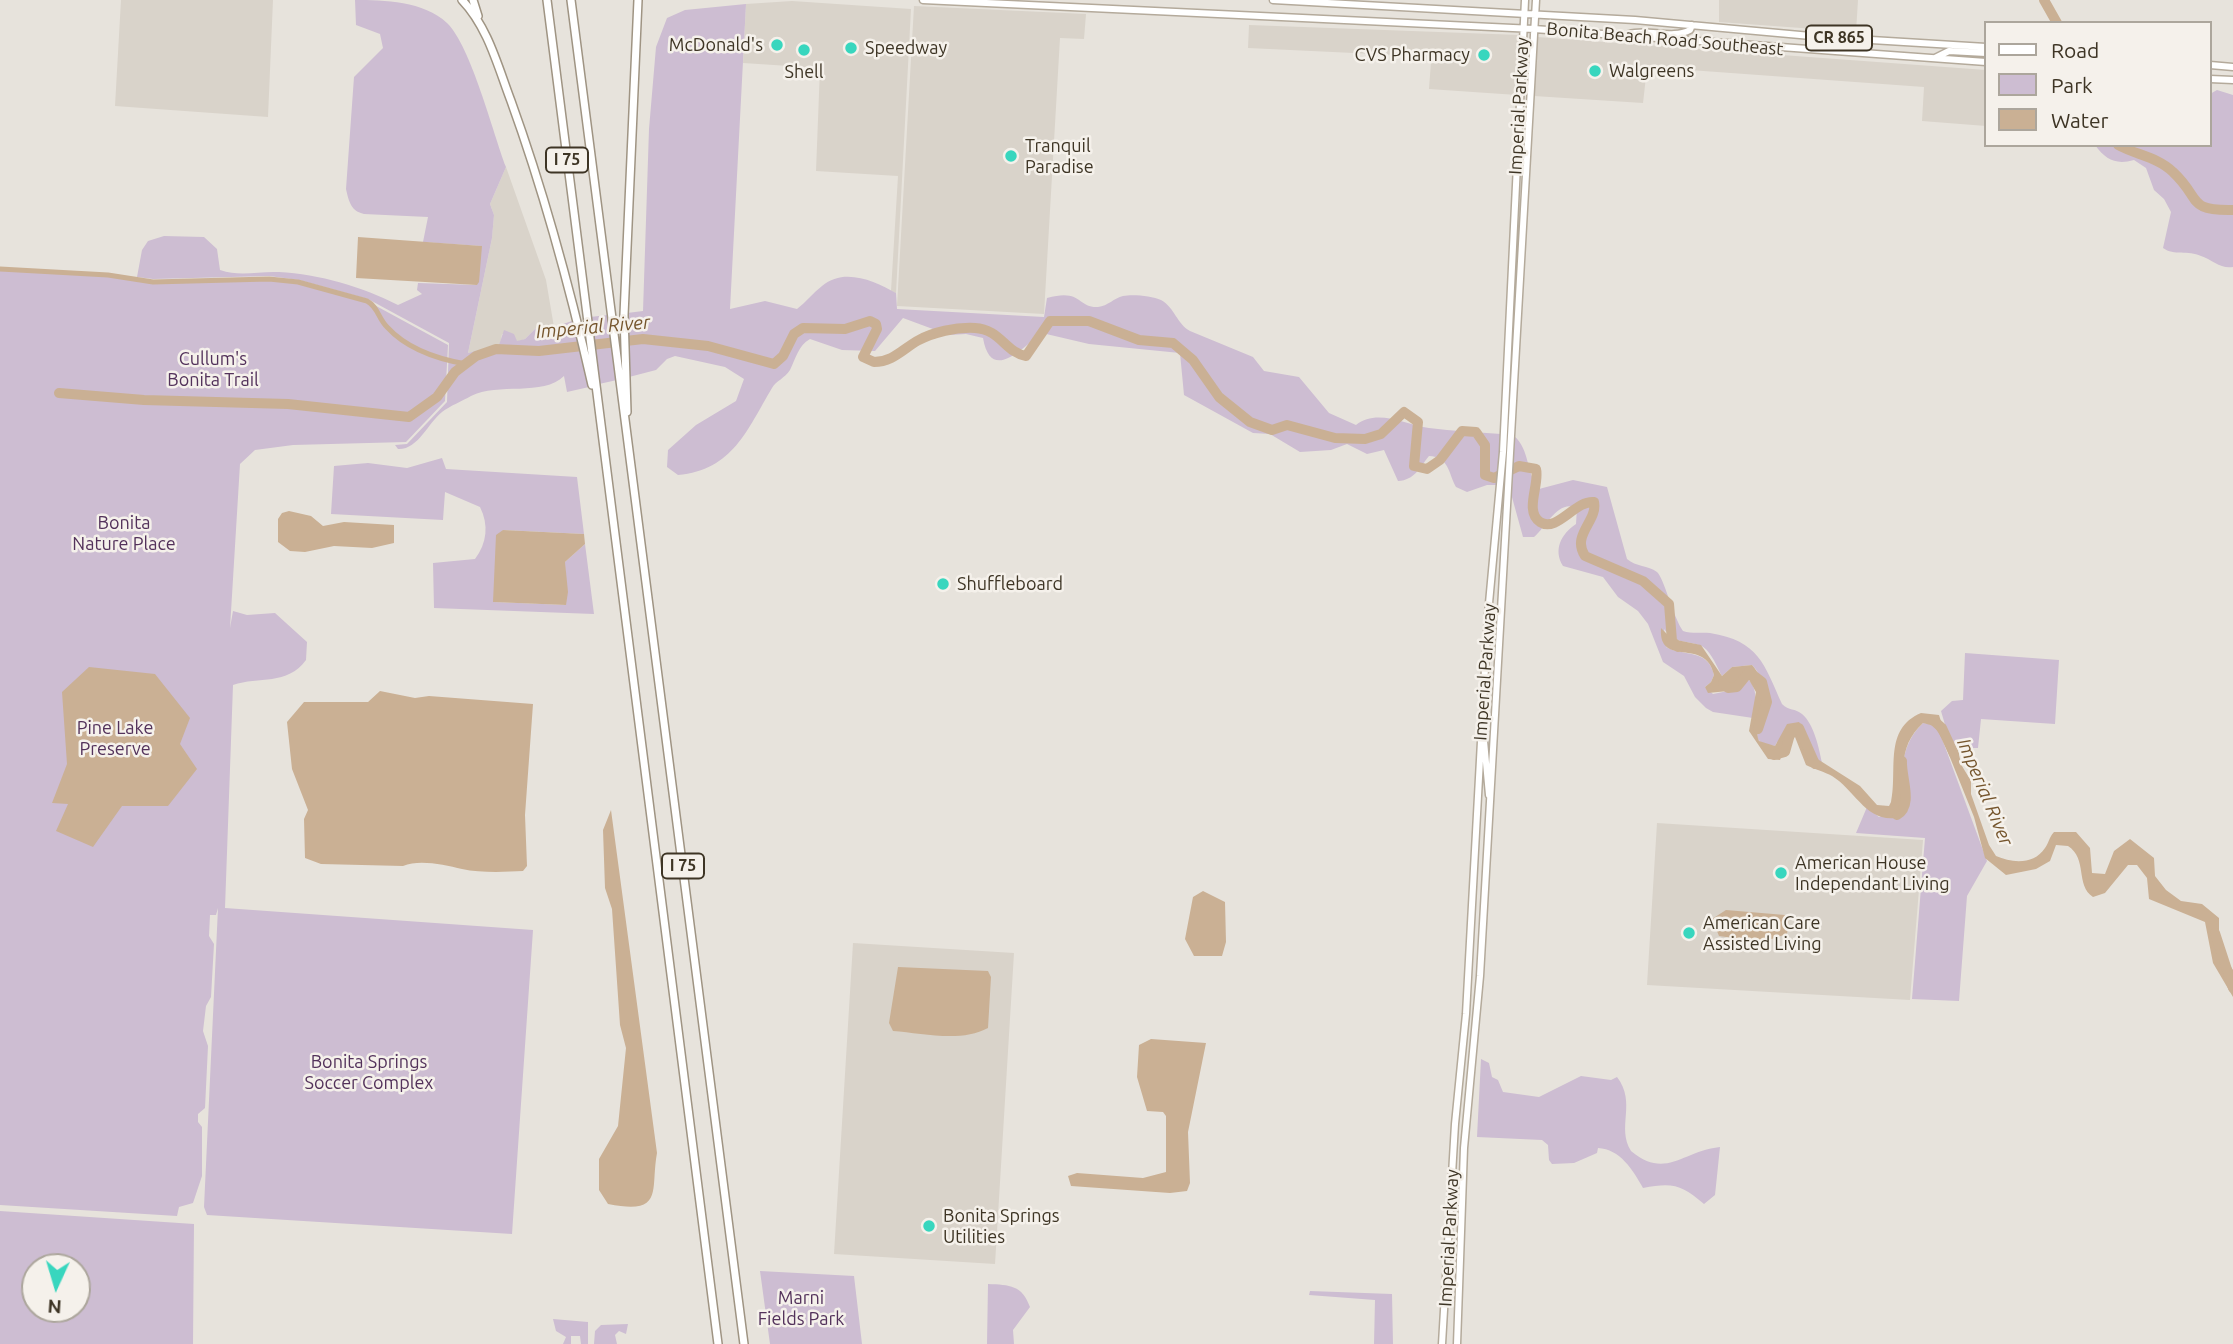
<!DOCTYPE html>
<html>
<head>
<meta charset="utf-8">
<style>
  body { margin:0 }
  #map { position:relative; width:2233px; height:1344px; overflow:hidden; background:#e7e3dc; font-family:Ubuntu,sans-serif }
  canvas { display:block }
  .legend { position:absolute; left:1984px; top:21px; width:228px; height:126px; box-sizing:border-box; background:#f5f1eb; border:2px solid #aca69c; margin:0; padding:9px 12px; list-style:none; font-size:21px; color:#3e3525 }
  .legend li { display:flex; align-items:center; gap:14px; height:35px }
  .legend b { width:35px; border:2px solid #aca69c }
  .north { position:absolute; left:21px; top:1253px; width:70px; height:70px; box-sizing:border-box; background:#f5f1eb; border:2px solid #aca69c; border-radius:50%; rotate:184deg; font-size:19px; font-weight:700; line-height:28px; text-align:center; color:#3e3525 }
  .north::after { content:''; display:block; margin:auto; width:24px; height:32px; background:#38d6be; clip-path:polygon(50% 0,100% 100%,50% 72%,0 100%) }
</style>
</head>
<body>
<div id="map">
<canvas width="2233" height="1344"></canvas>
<ul class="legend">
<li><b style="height:9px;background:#fff"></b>Road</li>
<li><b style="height:19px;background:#cdbdd2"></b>Park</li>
<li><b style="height:19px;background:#cab094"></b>Water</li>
</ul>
<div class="north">N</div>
</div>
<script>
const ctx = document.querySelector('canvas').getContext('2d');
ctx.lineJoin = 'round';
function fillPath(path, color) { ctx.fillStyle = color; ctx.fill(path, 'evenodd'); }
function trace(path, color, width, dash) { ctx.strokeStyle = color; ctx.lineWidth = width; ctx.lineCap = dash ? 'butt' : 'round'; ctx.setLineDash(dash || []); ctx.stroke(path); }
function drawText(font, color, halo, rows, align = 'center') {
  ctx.font = font + ' Ubuntu,sans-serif'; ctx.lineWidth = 5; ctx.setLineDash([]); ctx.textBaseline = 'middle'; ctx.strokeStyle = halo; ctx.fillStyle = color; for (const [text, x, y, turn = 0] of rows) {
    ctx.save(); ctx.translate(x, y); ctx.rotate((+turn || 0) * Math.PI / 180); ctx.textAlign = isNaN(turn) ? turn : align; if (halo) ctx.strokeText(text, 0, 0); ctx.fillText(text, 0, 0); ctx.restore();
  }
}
fillPath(new Path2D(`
  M121 0H273L268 117 115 106Z
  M1719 0H1858L1856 32 1719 22Z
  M792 1 911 9 896 293 891 291 898 176 816 171 820 68 743 63 746 4Z
  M914 6 1086 14 1084 39 1060 38 1044 314 897 306Z
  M1249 25 1520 35 1517 95 1429 89 1431 62 1418 61 1417 56 1248 48Z
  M1537 37 1986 70V126L1922 121 1924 87 1662 68H1647L1643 103 1534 96Z
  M506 167 546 280 554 327 536 328 525 339 517 342 513 334H502L500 345 468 353 492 238 494 215 490 204Z
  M1657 823 1923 840 1910 1000 1647 985Z
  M853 943 1014 953 995 1264 834 1254Z`), '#d9d3ca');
fillPath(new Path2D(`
  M355 0C384 0 424 1 447 23 471 46 493 133 506 167L490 204 494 215 492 238 468 353 499 345 504 330 514 334 517 341 525 339 536 328 554 327 575 320 589 387 567 392 564 376C543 397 498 382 471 396 462 401 450 406 442 412 428 423 418 450 398 449L395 445 407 444 447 402 449 343 368 299 299 280 269 276 153 279 137 277 142 250 148 241 164 236 204 237 217 249 220 270C241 277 258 271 279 272 319 274 363 287 398 305L422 294 417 290 418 283 477 285 481 246 423 242 428 217 364 214C351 211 349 202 346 189L354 77 383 48 380 34 356 25Z
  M746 4 730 309 765 301 797 309C806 302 813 293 822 286 844 267 875 281 896 293L897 309 1044 317 1047 298C1082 288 1077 308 1098 307 1108 306 1114 298 1123 296 1133 294 1152 296 1161 300 1175 308 1177 324 1190 331L1253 357 1264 371 1299 377 1329 413 1356 425C1377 408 1406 425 1429 428 1453 431 1477 432 1501 434L1498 485H1487L1467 492 1456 487C1448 472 1449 457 1429 456 1419 468 1415 480 1398 481L1384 450 1367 454 1347 444 1331 450 1300 452 1270 434 1253 433 1184 395 1180 353 1089 344 1042 333C1023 347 991 384 983 338L966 334 949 335 903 318 875 351 842 350 810 339C798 346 796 358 790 370 785 378 776 381 772 388 747 430 733 470 678 475L667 467 668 450 696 425 736 401 744 379 725 367 675 356 667 359 656 370 629 377 627 313 643 311 649 129 656 47 667 18 685 10Z
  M2217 90 2233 95V267C2220 269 2213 260 2201 256 2188 250 2174 256 2163 248L2171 212 2164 199 2154 190 2146 168 2134 160C2116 165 2106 160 2095 145H2210V94Z
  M0 269 110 275 153 282 269 279 298 282 367 301 448 345 445 401 406 442 293 445 255 450 240 464 230 628 233 611 247 615 275 613 307 642 306 660C287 686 259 676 233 685L225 908 533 930 512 1234 207 1215 204 1207 218 908 216 915H210L209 936 214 944 211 997 206 1006 203 1031 208 1046 205 1108 198 1114V1122L202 1127V1176L193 1203 179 1207 177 1216 0 1205Z
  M608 315 617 380 599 384 590 317Z
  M1514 436C1530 449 1526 474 1539 489L1573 480 1607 487 1627 559C1636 567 1648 565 1657 572 1664 578 1673 617 1683 631 1692 634 1701 632 1710 633 1759 641 1764 664 1782 704 1789 711 1795 708 1802 714 1814 724 1819 748 1822 763L1805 750V733L1777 742 1775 746 1762 744 1757 738C1760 715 1772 685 1752 665L1732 667 1722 676C1717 667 1710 648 1699 645 1684 640 1675 644 1664 629L1666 647C1684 657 1708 648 1714 675L1711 682 1705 687 1713 694 1728 691 1744 676C1759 685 1756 703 1753 718L1713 712 1706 708 1695 697 1684 676 1663 662 1648 624 1638 611 1618 597 1603 577 1563 566C1553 550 1561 534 1576 524L1577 508C1558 499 1547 526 1534 537H1523L1510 490Z
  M442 458 446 469 577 477 584 534 503 530 494 602 566 605 565 562 585 544 594 614 434 608 433 563 475 559C487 543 489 525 480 507L445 492 443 520 331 514 334 466 368 463 407 468Z
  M1965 653 2059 660 2055 724 1981 719 1978 748H1963L1950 742 1941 711 1952 701 1963 700Z
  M1923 723 1934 725 1941 736 1987 861 1967 896 1959 1001 1912 999 1925 838 1856 833 1867 807 1879 817 1905 804C1900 774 1900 745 1923 723Z
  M1481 1059 1489 1063 1492 1077 1498 1080 1503 1092 1539 1097 1581 1076 1611 1080 1617 1077C1637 1103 1616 1127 1631 1151 1666 1180 1682 1151 1720 1147L1715 1195 1704 1204C1682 1185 1673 1182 1643 1188 1633 1170 1620 1149 1598 1148L1597 1153 1574 1163 1552 1164 1549 1160 1548 1145 1542 1140 1477 1137Z
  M0 1211 194 1224 193 1344H0ZM35 1267H77V1309H35Z
  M760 1271 854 1276 862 1344H770Z
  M988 1284C1010 1285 1022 1285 1030 1307L1013 1330 1014 1344H987Z
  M1310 1291 1392 1294 1393 1344H1374L1375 1300 1309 1295Z
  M553 1319 588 1322V1344H581L580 1336H571V1344H563L566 1337 556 1331Z
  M628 1324 626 1334 619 1331 615 1335 617 1344H594L595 1331 601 1325Z`), '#cdbdd2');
fillPath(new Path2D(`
  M358 237 482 246 479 282 477 285 356 278Z
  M289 511 311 516 323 526 344 522 394 525V543L372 548 334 546 305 552 290 551 278 542V519L282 513Z
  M503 530 584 534 585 544 565 562 568 592 566 605 493 602 496 535Z
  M1661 628 1672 639 1701 645 1722 676 1732 667 1752 665C1764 677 1766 704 1763 720 1760 729 1755 732 1759 741L1775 746 1787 724 1799 722 1804 729 1808 753 1860 786 1877 805 1889 806 1891 802C1898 770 1883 729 1921 713L1939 715 1948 744 1957 748 1962 766 1971 781V794L1989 845 1996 856C2012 863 2034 865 2045 848 2049 843 2049 837 2054 832H2076L2090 848 2092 873 2105 874 2114 851 2130 839 2154 858 2155 876 2166 890 2181 901 2202 904 2219 918V949L2233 970V997L2213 963 2205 922 2149 899 2147 878 2137 865H2128L2105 893 2093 897C2075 885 2088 859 2068 846L2056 845 2050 861 2036 869 2006 875 1985 858 1974 817 1943 740 1934 726 1923 723C1896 748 1904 776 1905 809L1896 818C1866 822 1855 790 1832 776 1825 772 1814 769 1806 765L1795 737 1786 745 1780 760 1768 759 1749 731 1756 692 1748 678H1740L1728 691 1708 693 1705 687 1711 682 1714 675C1706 636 1658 669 1661 628Z
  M89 667 155 674 190 718 180 744 197 769 168 806H122L93 847 56 831 68 804 52 803 67 764 62 692Z
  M380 691 415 698 429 696 533 704 525 815 527 866 523 871C505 872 480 873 462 869 444 865 420 859 403 866L321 864 305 858 304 819 308 810 292 769 287 722 304 702H368Z
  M611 810 657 1153C650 1191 665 1215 608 1204L599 1190V1159L618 1126 626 1048 620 1025 612 909 605 888 603 830Z
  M1203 891 1225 902 1226 942 1222 956H1194L1185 939 1193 897Z
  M1726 910 1785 915 1789 919 1787 934 1762 942 1719 936 1712 919Z
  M898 967 988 971 991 977 988 1028C961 1043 922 1033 893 1031L889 1023Z
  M1151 1039 1206 1043 1188 1132 1190 1183 1187 1191 1170 1193 1071 1186 1068 1176 1077 1173 1143 1178 1166 1172V1116L1163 1112 1147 1111 1137 1077 1139 1045Z`), '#cab094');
trace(new Path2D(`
  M0 269 108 275 153 282 269 279 298 282 367 301C378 307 378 318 387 327 407 349 437 359 466 364`), '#cab094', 5);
trace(new Path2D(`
  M2044 0 2057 23
  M2118 145C2136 155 2158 157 2173 172 2202 199 2186 211 2233 210
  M59 393 144 400 288 404 409 417 437 397 455 372 476 356 496 349 539 351 643 339 708 346 774 364 783 356 794 334 803 328 845 329 870 321 876 324 877 329 863 357 874 362C892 362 902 350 917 341 933 332 956 327 975 328 1000 329 1006 353 1026 356L1050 321H1089L1139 340 1173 343 1193 360 1219 397 1250 422 1272 430 1287 425 1335 438 1365 439 1381 434 1404 412 1418 422 1414 466 1427 469 1440 460 1462 431 1476 432 1485 445V475L1494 478 1519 466 1536 469C1540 484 1524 511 1540 522 1557 533 1575 500 1594 502 1598 521 1571 535 1585 556L1643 581 1669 604 1672 641 1678 647
  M1723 683 1728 688 1737 687 1749 672 1762 682 1767 702 1758 729
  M1933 720 1942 728 1954 754
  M1774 755 1785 752 1791 731 1799 728 1815 764
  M1897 815C1914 805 1901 778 1902 761
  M2215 933 2233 988`), '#cab094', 10);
const primary = new Path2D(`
  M923 0 1534 29 1986 62
  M1273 0 1635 20 1822 37 1986 47
  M1629 34C1648 28 1672 40 1690 30L1692 25
  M1935 58 1949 51 1986 53
  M2210 65 2233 67
  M2210 79 2233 80
  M1483 730 1489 795
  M1442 1344 1455 1124 1466 1014 1488 614 1503 452 1525 0
  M1457 1344 1464 1148 1480 976 1536 0`);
const motorway = new Path2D(`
  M462 0C488 27 498 67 511 101 545 195 570 288 592 385
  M473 0 478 16
  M547 0 718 1344
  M571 0 744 1344
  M627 412 624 315 638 0`);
trace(primary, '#b4aa9b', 9);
trace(motorway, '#9f9483', 10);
trace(primary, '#fff', 6);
trace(motorway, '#fff', 7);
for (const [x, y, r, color] of [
  [777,45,7,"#38d6be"],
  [851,48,7,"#38d6be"],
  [804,50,7,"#38d6be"],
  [1484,55,7,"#38d6be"],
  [1595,71,7,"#38d6be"],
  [1011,156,7,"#38d6be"],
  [943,584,7,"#38d6be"],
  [1781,873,7,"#38d6be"],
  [1689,933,7,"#38d6be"],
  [929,1226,7,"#38d6be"]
]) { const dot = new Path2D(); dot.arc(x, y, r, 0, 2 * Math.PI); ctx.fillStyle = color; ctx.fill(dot); trace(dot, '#f5f1eb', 2.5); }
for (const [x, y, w] of [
  [1839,38,66],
  [567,160,42],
  [683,866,42]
]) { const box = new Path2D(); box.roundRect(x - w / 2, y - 12.5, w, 25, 5); ctx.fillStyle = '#f5f1eb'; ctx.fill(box); trace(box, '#3e3525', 2); }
drawText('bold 16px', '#3e3525', null, [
  ["CR 865",1839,38],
  ["I 75",567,160],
  ["I 75",683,866]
]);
drawText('18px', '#3e3525', '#f5f1eb', [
  ["Bonita Beach Road Southeast",1665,39,5],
  ["Imperial Parkway",1519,106,-87],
  ["Imperial Parkway",1485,672,-86],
  ["Imperial Parkway",1449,1238,-87]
]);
drawText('18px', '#3e3525', '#f5f1eb', [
  ["McDonald's",763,45,"right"],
  ["Speedway",865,48],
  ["CVS Pharmacy",1470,55,"right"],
  ["Walgreens",1609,71],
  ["Shell",804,72,"center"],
  ["Tranquil",1025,146],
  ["Paradise",1025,167],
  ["Shuffleboard",957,584],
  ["American House",1795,863],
  ["Independant Living",1795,884],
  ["American Care",1703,923],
  ["Assisted Living",1703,944],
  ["Bonita Springs",943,1216],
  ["Utilities",943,1237]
], 'left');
drawText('18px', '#53325b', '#f5f1eb', [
  ["Cullum's",213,359],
  ["Bonita Trail",213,380],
  ["Bonita",124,523],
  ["Nature Place",124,544],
  ["Pine Lake",115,728],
  ["Preserve",115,749],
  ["Bonita Springs",369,1062],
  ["Soccer Complex",369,1083],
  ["Marni",801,1298],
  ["Fields Park",801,1319]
]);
drawText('italic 19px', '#75552d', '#f5f1eb', [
  ["Imperial River",593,327,-5],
  ["Imperial River",1985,792,67]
]);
</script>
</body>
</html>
